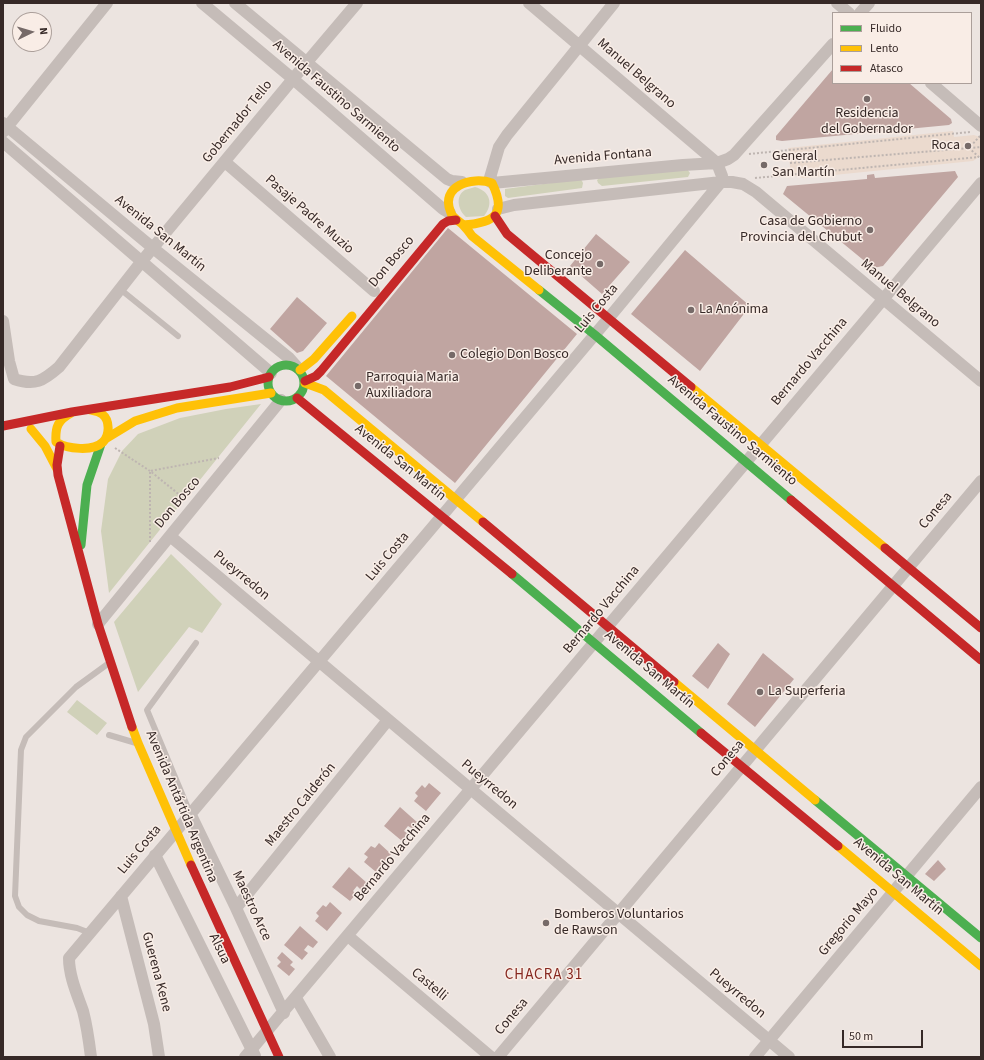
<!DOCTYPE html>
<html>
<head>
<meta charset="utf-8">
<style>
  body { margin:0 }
  #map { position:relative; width:984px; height:1060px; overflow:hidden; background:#ece4e0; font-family:"Source Sans 3",sans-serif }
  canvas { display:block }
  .frame { position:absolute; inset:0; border:4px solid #362927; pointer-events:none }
  .legend { position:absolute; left:832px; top:12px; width:140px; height:72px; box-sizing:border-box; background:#f9ede6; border:1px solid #ab9f9a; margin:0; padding:5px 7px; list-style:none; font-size:12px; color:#362927 }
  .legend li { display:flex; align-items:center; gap:8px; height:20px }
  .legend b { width:20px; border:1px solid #ab9f9a }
  .north { position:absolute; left:12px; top:12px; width:40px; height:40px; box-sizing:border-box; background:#f9ede6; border:1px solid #ab9f9a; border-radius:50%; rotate:85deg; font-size:11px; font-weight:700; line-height:16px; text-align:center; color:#362927 }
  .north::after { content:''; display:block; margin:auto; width:14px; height:18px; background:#766a68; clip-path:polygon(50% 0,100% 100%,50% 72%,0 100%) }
  .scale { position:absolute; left:842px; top:1030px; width:81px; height:18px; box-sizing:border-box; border:2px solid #362927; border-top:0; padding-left:5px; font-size:12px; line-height:14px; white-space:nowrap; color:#362927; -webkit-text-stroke:3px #f9ede6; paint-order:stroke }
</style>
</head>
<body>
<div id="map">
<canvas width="984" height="1060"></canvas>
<div class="frame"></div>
<ul class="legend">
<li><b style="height:5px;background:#4caf50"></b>Fluido</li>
<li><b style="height:5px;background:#ffc107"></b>Lento</li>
<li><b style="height:5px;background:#c62828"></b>Atasco</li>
</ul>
<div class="north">N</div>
<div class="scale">50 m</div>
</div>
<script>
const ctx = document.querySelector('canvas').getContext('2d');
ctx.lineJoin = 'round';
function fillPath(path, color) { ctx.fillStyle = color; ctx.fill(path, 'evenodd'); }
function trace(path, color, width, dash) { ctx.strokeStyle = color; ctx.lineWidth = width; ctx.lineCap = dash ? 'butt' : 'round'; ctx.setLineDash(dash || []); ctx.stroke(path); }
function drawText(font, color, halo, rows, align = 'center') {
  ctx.font = font + ' "Source Sans 3",sans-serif'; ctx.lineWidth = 3; ctx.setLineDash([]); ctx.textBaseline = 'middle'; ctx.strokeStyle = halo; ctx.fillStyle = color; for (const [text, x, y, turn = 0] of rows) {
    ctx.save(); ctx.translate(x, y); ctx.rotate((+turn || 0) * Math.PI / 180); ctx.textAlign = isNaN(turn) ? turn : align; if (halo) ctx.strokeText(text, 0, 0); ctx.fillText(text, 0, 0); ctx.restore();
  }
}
fillPath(new Path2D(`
  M687 169 690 173 688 177 602 186 598 183 597 180 600 177Z
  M581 179 583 183 582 188 508 198 505 196V189Z
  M475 187C490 191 494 204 484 216L466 217C458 210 455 196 465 190 468 189 472 188 475 187Z
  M261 404 109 593 101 531 108 479 122 451 138 434 180 418 226 409Z
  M171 554 222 604 202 633 189 627 138 692 114 622Z
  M77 700 107 723 97 735 67 712Z`), '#d0d1b9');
fillPath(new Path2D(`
  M953 131 954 137 974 135 980 137 981 139V154L979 157 973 161 804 178 791 175 788 148Z`), '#ebdace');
fillPath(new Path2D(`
  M833 69V83H909L951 119 952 123 949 125 782 141 776 140V136Z
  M955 171 958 177 883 266 873 268 783 194 787 186 867 179V175L874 174 875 178Z
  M448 228 577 334 455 483 326 376Z
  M596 234 630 262 602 294 570 266Z
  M685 250 750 306 700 371 631 314Z
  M297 297 327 323 303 351 297 353 270 329Z
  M718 643 730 654 708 689 692 676Z
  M763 653 794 679 755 727 727 704Z
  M429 783 441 793 426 811 414 801 418 796 415 793 422 785 425 788Z
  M400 807 418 823 413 829 408 826 404 831 408 834 402 841 384 826Z
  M379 843 391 854 376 872 364 862 368 857 364 854 371 846 375 848Z
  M938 860 946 869 934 881 925 874Z
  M349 867 367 883 361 890 357 886 353 891 356 894 350 901 332 887Z
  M330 902 342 913 327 931 315 921 319 916 316 913 323 905 326 907Z
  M300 926 318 942 313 948 308 945 304 950 308 953 302 960 284 945Z
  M282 952 293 962 290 965 295 969 289 976 277 966 281 962 277 958Z`), '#c0a5a1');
trace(new Path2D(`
  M980 136 969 148 981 159
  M749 154 970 132
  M790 163 981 147
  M755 178 979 157
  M115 448 150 471 186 500
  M150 542V471L219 458`), '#beb5b1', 2, [2, 2]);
trace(new Path2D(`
  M120 289 178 336
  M109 735 136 743
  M190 813 147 710 196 643
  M90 933 77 928 39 921 27 915 19 907 15 896 21 750 26 737 76 687 109 663`), '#c5bcb8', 6);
trace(new Path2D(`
  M202 3 293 79 443 209 450 213
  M235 3 447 179 452 181 462 182
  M837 3 849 13
  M860 13 869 3
  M931 83 981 126
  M3 123 153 248 289 358 297 367
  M3 132 107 3
  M3 142 271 373
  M225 162 374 291
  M489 181 499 147 507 135 614 3
  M492 183 683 165 717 163 728 159 734 155 833 44
  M498 209 514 205 721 182H732L743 184 756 192 981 381
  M3 321 9 361 14 379C35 386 43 381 59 367L142 261 307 62 357 3
  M170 536 789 1057
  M98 624 281 400
  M190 813 236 908 284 1013
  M155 855 255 1056
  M121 896 154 1024 159 1057
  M236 908 388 720
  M348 936 491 1057
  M296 998 330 1057
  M91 1057C89 1041 87 1026 83 1011 77 994 69 976 69 958L608 319 721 182 722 176 717 163 529 3
  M245 1057 981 183
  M498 1057 981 481
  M755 1057 981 787`), '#c5bcb8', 12);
trace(new Path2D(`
  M539 290 595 335 791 500
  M268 383a18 18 0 1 1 36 0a18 18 0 1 1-36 0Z
  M81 545 87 485 101 444
  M512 574 701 733
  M815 800 981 938`), '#4caf50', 9);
trace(new Path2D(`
  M463 225C495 223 507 214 492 183 472 176 439 186 451 213 453 219 460 221 464 226 467 229 470 233 472 236L539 290
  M300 370 314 359 352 316
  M305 383 324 390 483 522
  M691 387 885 548
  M71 413C58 420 55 427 56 442 67 449 93 452 103 442 110 435 110 420 102 414 98 411 94 411 90 410
  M31 429 45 446 57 469
  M107 438 135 421 177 408 271 393
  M674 682 815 800
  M132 727 138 743 191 865
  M838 846 981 966`), '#ffc107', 9);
trace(new Path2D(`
  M495 216 507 234 691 387
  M305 381 316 376 321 371 443 224 448 221 456 220
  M297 398 512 574
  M3 426 72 412 230 387 269 377
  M60 446 57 465 58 475 98 624 132 727
  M791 500 981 660
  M483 522 674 682
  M885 548 981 628
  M701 733 838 846
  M191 865 279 1057`), '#c62828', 9);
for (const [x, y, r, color] of [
  [867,99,4,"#766a68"],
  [968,146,4,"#766a68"],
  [764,165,4,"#766a68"],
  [870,230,4,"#766a68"],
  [600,264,4,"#766a68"],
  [691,310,4,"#766a68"],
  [452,355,4,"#766a68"],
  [358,386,4,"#766a68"],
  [760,692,4,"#766a68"],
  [546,923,4,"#766a68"]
]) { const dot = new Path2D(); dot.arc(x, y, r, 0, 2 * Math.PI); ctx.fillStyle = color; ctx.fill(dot); trace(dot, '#f9ede6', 1.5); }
drawText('14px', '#362927', '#f9ede6', [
  ["Manuel Belgrano",636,74,41],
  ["Avenida Faustino Sarmiento",336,97,41],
  ["Gobernador Tello",238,122,-51],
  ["Avenida Fontana",603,157,-5],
  ["Pasaje Padre Muzio",309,215,41],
  ["Avenida San Martín",160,234,39],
  ["Don Bosco",392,262,-50],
  ["Manuel Belgrano",900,294,40],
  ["Luis Costa",597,309,-50],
  ["Bernardo Vacchina",810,362,-50],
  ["Avenida Faustino Sarmiento",732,431,40],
  ["Avenida San Martín",400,463,39],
  ["Don Bosco",178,503,-50],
  ["Conesa",936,511,-50],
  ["Luis Costa",388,557,-50],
  ["Pueyrredon",241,576,40],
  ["Bernardo Vacchina",602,610,-50],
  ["Avenida San Martín",649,670,40],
  ["Conesa",728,759,-50],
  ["Pueyrredon",489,785,40],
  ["Maestro Calderón",301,805,-51],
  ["Avenida Antártida Argentina",181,807,67],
  ["Luis Costa",140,850,-50],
  ["Bernardo Vacchina",393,858,-50],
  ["Avenida San Martín",898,877,40],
  ["Maestro Arce",251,906,65],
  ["Gregorio Mayo",849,922,-50],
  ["Alsua",219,949,64],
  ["Guerena Kene",156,972,75],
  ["Castelli",429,985,40],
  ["Pueyrredon",737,994,40],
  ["Conesa",512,1017,-50]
]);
drawText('14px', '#362927', '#f9ede6', [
  ["Residencia",867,114,"center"],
  ["del Gobernador",867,130,"center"],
  ["Roca",960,146,"right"],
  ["General",772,157],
  ["San Martín",772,173],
  ["Casa de Gobierno",862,222,"right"],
  ["Provincia del Chubut",862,238,"right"],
  ["Concejo",592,256,"right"],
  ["Deliberante",592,272,"right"],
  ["La Anónima",699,310],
  ["Colegio Don Bosco",460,355],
  ["Parroquia Maria",366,378],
  ["Auxiliadora",366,394],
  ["La Superferia",768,692],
  ["Bomberos Voluntarios",554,915],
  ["de Rawson",554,931]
], 'left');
ctx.letterSpacing = '1px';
drawText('15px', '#86271f', '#f9ede6', [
  ["CHACRA 31",544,976]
]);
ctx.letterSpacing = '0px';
</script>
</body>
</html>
